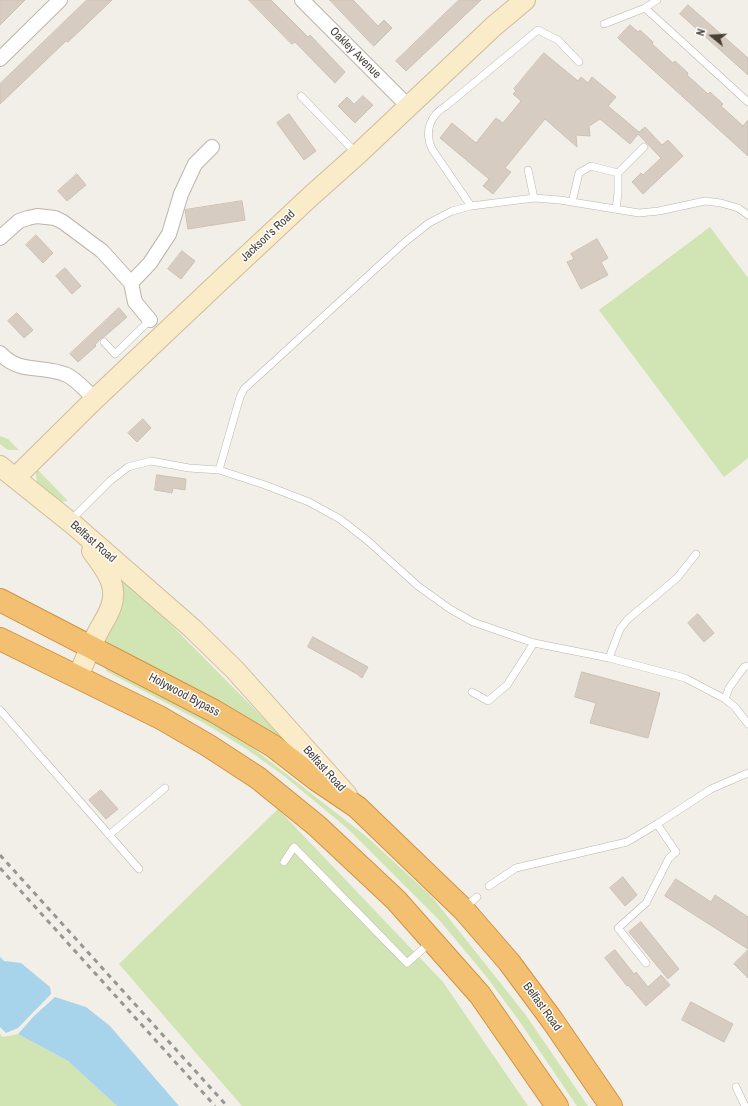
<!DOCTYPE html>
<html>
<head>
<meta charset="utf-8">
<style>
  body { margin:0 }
  #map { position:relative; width:748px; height:1106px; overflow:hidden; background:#f2eee8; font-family:"Archivo Narrow",sans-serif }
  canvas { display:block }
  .north { position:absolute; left:692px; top:16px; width:40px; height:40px; -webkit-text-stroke:3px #fff; paint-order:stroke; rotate:288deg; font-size:11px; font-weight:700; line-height:16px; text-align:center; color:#453f37 }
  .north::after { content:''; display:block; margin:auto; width:14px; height:18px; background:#453f37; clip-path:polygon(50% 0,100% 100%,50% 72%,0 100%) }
</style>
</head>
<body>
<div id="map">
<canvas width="748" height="1106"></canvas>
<div class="north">N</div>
</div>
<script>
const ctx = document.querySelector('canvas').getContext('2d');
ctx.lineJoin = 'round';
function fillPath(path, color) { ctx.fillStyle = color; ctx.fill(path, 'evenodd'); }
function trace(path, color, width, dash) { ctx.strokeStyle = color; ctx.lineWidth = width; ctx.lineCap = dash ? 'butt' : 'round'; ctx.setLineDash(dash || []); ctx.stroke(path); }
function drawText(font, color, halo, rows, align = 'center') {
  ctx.font = font + ' "Archivo Narrow",sans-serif'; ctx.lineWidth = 3; ctx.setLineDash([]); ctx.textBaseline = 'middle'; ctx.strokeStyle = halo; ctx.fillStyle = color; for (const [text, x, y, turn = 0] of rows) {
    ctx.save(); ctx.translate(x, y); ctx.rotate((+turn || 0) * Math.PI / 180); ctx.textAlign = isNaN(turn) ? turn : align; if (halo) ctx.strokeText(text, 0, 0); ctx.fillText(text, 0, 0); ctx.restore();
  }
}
fillPath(new Path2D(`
  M710 227 748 278V458L724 477 599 310Z
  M0 436 8 439 19 450H8L0 444Z
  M36 468 68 501 59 502C43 491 35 489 36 468Z
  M108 561 290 745 106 641C109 620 131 599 119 576 117 571 112 566 108 561Z
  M107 667 209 720 253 748 367 837 432 897 525 1014 588 1106H577L520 1022 486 976 441 922 347 828 283 775 245 748 204 723 106 671Z
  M278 809 443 982 528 1106H242L119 964Z
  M0 1034 3 1037 18 1034 68 1061 117 1106H0Z`), '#d1e4b3');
fillPath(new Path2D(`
  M0 957 4 961 21 963 50 987 51 994 18 1028 6 1033 0 1027Z
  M55 997 86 1007 110 1026 179 1106H117L68 1061 18 1034 34 1016Z`), '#a8d4eb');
const building = new Path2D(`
  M0 0H25L0 25Z
  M87 0H112L68 42 66 41 0 104V84Z
  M249 0H271L308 37 310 35 345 72 335 83 295 42 292 44Z
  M330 0H353L378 26 384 20 392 28 374 46Z
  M459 0H481L406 71 396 61Z
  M688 5 748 58V75L680 14Z
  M630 25 638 32 640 30 653 42 652 44 673 63 675 61 688 73 687 75 708 94 710 92 723 104 721 106 743 126 748 120V156L618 38Z
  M544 53 578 81 581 77 588 83 592 77 616 97 608 106 639 132 645 127 662 145 668 140 683 156 643 194 632 182 641 173 643 175 661 158 638 134 630 144 600 119 589 126 590 136 576 135 577 147 545 119 505 168 511 172 493 194 483 186 489 179 440 138 452 123 476 143 496 118 503 123 521 101 513 94 516 91 514 89Z
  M363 96 373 105 355 123 338 106 347 97 354 104Z
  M289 114 316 151 304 160 277 123Z
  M77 174 86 185 67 201 58 191Z
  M242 201 245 220 188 229 185 210Z
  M36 235 53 253 43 263 26 245Z
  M597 239 608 258 601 262 608 275 581 289 567 262 574 259 571 254Z
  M182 251 195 261 181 279 168 269Z
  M65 268 81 286 72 294 56 276Z
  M119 308 127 317 104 337 100 339 95 345 96 346 78 362 70 354Z
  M17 313 33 330 24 338 8 321Z
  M143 419 151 428 137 442 128 433Z
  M157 475 186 479 185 490 173 488 172 493 155 490Z
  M698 614 714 633 704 642 688 623Z
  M313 637 368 667 362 678 357 674 308 647Z
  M582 672 660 693 648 738 590 723 596 703 575 697Z
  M101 790 118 809 106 819 89 800Z
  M623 877 637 895 625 906 610 888Z
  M676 879 711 902 715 895 748 917V949L665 896Z
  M641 922 679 969 668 979 629 932Z
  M615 950 634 974 636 972 648 987 661 975 670 985 646 1006 628 985 627 986 605 958Z
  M748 950V978L734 964Z
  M691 1002 733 1024 724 1042 682 1020Z`);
fillPath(building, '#d6ccc1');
trace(building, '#cdc1b2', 1);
const lane = new Path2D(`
  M645 8 748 102
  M604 24 645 8 657 0
  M301 96 356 153
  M528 170 534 198
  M618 173 644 147
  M572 202 579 173 591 166 618 173V193L616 209
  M471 206 432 149C424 132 430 115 446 106L538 30 558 40 579 62
  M104 342 115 354 150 320
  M219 470 240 397 244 389 405 242 429 223 452 211 471 206 534 198 560 200 639 213 659 211 705 201 721 203 738 208 748 215
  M71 520 110 481 128 467 151 461 189 468 219 470 265 485 309 502 340 519 368 541 418 586 450 609 473 622 534 643 609 658 685 678 725 699 735 707 748 724
  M609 658 620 629 628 619 677 578 696 554
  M472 692 488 701 507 685 534 643
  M725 699 729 688 744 667 748 666
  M0 710 139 869
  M109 835 165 788
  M284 862 294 847 407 963 423 949 430 941
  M489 886 516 868 627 842 657 824 711 789 748 773
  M465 907 477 897
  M646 963 618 928 646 903 669 858 676 852 657 824
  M736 1087 745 1106`);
const street = new Path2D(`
  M302 0 408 106
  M0 59 60 0
  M0 238 19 221 28 218 37 216 55 218 63 222 102 251 131 283 150 263 169 234 181 194 195 164 212 147
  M131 283 135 302 150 320
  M0 353C20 375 42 364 67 375 76 379 87 392 95 399`);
const secondary = new Path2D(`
  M0 466 75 526 193 629 235 670 347 795
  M15 478 95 399 221 280 312 195 358 154 494 26 525 0
  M78 677C84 662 90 648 97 634 105 618 117 605 112 585 109 572 99 561 92 551`);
const highway = new Path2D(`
  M0 600 214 711 273 746 317 780 357 807 463 909 509 962 552 1020 611 1106
  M0 639 161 718 209 746 258 778 317 826 396 900 480 995 557 1106`);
trace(lane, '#bdb5ab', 8);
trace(street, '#bdb5ab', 16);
trace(secondary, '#cfbe9a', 22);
trace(highway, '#d19342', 24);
trace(lane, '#fff', 7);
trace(street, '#fff', 14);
trace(secondary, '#faebc9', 20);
trace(highway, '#f3c072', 22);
trace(new Path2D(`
  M0 855 227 1106
  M0 868 215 1106`), '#969696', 3, [5, 5]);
drawText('12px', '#453f37', '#fff', [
  ["Oakley Avenue",355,53,45],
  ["Jackson's Road",268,236,-43],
  ["Belfast Road",93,542,41],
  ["Holywood Bypass",184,695,28],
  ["Belfast Road",324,769,48],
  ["Belfast Road",542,1007,54]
]);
</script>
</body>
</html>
